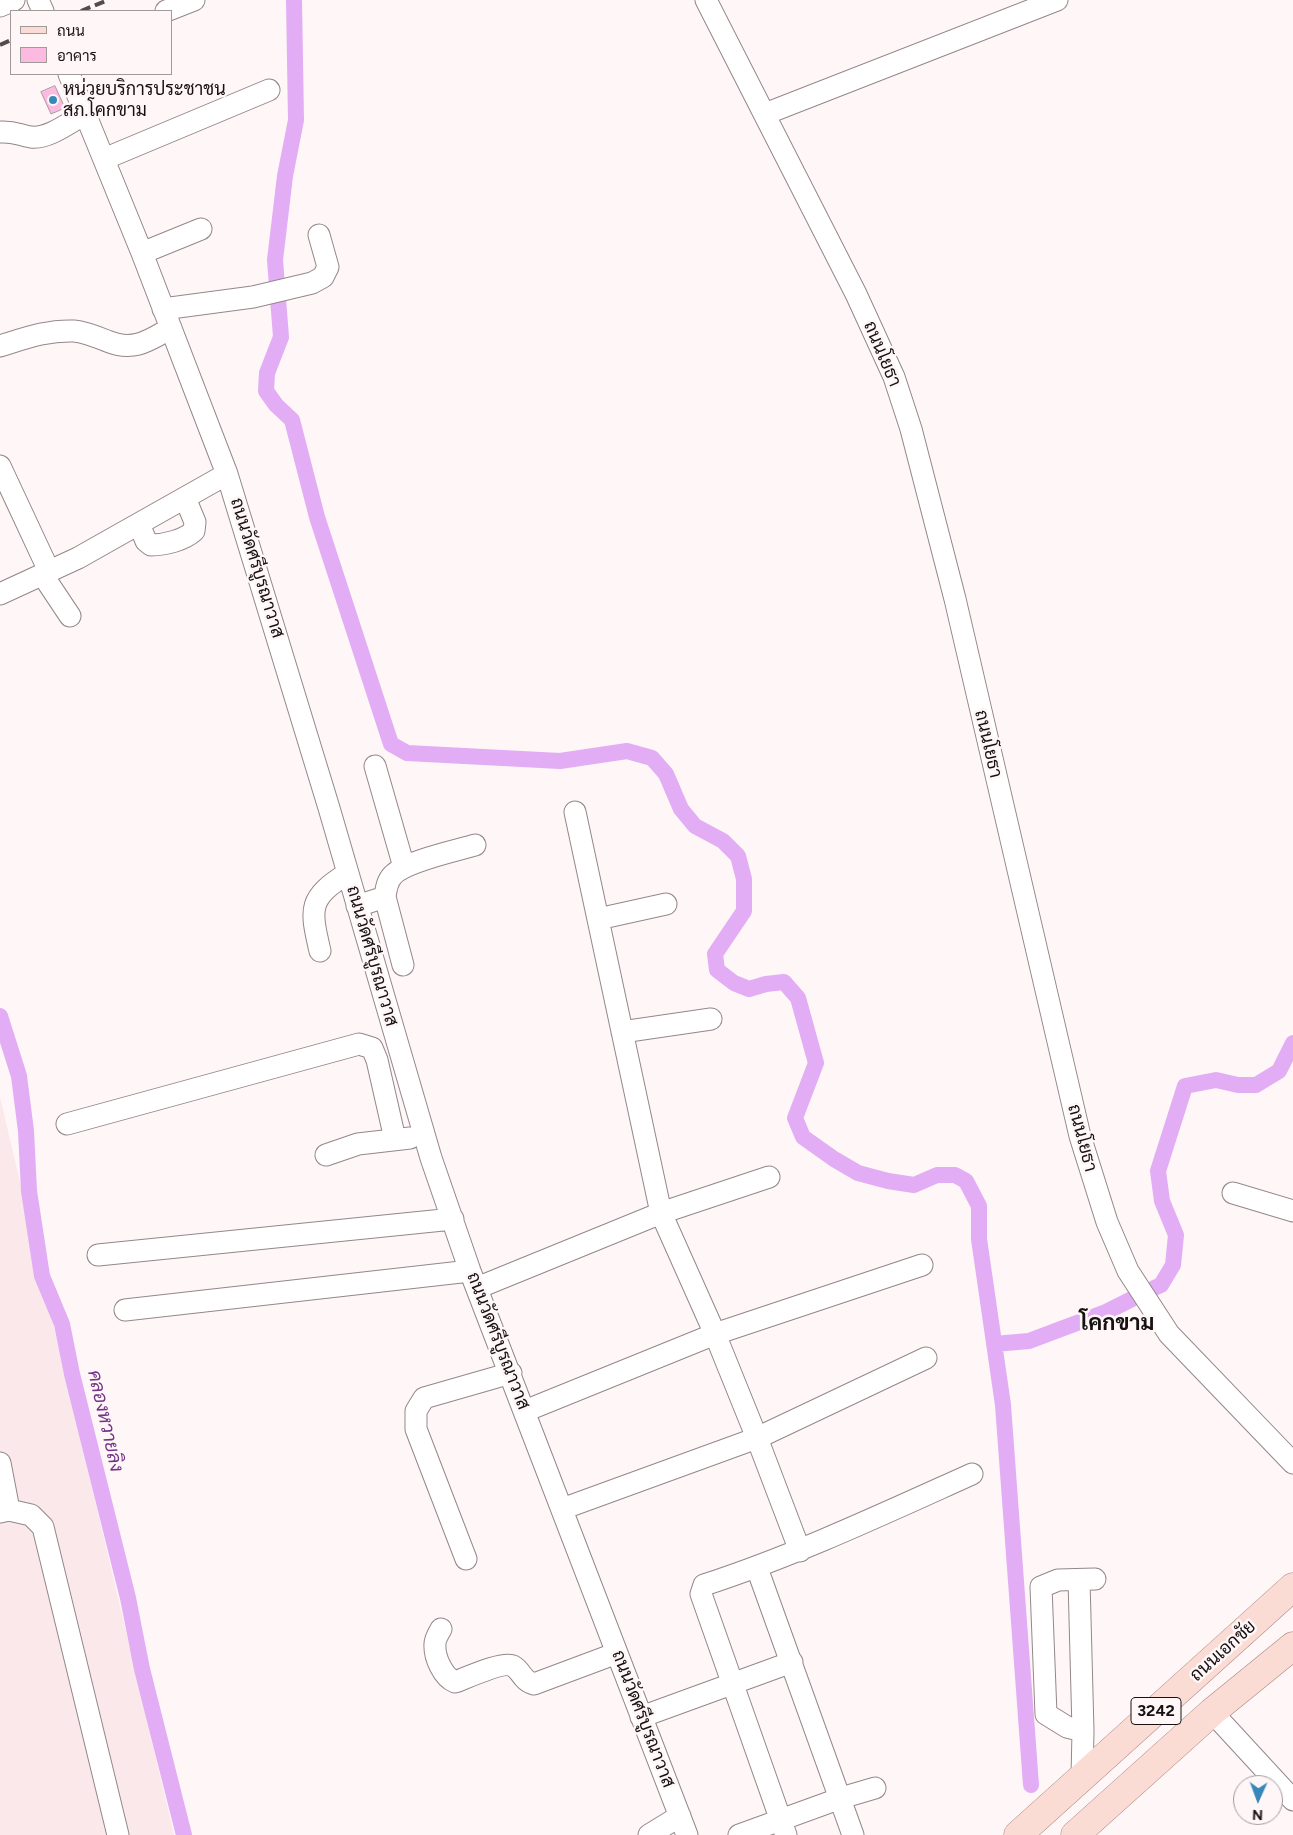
<!DOCTYPE html>
<html>
<head>
<meta charset="utf-8">
<style>
  body { margin:0 }
  #map { position:relative; width:1293px; height:1835px; overflow:hidden; background:#fef6f7; font-family:Figtree,Sarabun,sans-serif }
  canvas { display:block }
  .legend { position:absolute; left:10px; top:10px; width:162px; height:65px; box-sizing:border-box; background:#fef6f7; border:1px solid #a19a9b; margin:0; padding:6px 9px; list-style:none; font-size:15px; color:#161112 }
  .legend li { display:flex; align-items:center; gap:10px; height:25px }
  .legend b { width:25px; border:1px solid #a19a9b }
  .north { position:absolute; left:1233px; top:1775px; width:50px; height:50px; box-sizing:border-box; background:#fef6f7; border:1px solid #a19a9b; border-radius:50%; rotate:182deg; font-size:14px; font-weight:700; line-height:20px; text-align:center; color:#161112 }
  .north::after { content:''; display:block; margin:auto; width:18px; height:22px; background:#3887b9; clip-path:polygon(50% 0,100% 100%,50% 72%,0 100%) }
</style>
</head>
<body>
<div id="map">
<canvas width="1293" height="1835"></canvas>
<ul class="legend">
<li><b style="height:6px;background:#fbdcd4"></b>ถนน</li>
<li><b style="height:14px;background:#fcbae0"></b>อาคาร</li>
</ul>
<div class="north">N</div>
</div>
<script>
const ctx = document.querySelector('canvas').getContext('2d');
ctx.lineJoin = 'round';
function fillPath(path, color) { ctx.fillStyle = color; ctx.fill(path, 'evenodd'); }
function trace(path, color, width, dash) { ctx.strokeStyle = color; ctx.lineWidth = width; ctx.lineCap = dash ? 'butt' : 'round'; ctx.setLineDash(dash || []); ctx.stroke(path); }
function drawText(font, color, halo, rows, align = 'center') {
  ctx.font = font + ' Figtree,Sarabun,sans-serif'; ctx.lineWidth = 5; ctx.setLineDash([]); ctx.textBaseline = 'middle'; ctx.strokeStyle = halo; ctx.fillStyle = color; for (const [text, x, y, turn = 0] of rows) {
    ctx.save(); ctx.translate(x, y); ctx.rotate((+turn || 0) * Math.PI / 180); ctx.textAlign = isNaN(turn) ? turn : align; if (halo) ctx.strokeText(text, 0, 0); ctx.fillText(text, 0, 0); ctx.restore();
  }
}
fillPath(new Path2D(`
  M0 1097 42 1276 174 1835H0Z`), '#fae8eb');
trace(new Path2D(`
  M294 0 296 120 285 176 275 260 281 337 267 373 266 391 276 405 292 420 317 517 391 744 407 753 560 761 627 751 652 758 666 774 681 809 695 826 723 841 738 856 744 879V911L715 954 717 970 734 983 749 989 766 984 784 982 798 998 816 1063 795 1118 803 1137 834 1159 858 1173 888 1181 914 1185 937 1175H955L966 1181 979 1206V1239L1003 1405 1031 1785
  M0 1016 19 1076 26 1131 29 1191 42 1276 62 1324 72 1374 128 1598 142 1669 184 1835
  M1154 1288 1161 1285 1173 1265 1176 1235 1162 1201 1158 1171 1185 1086 1216 1080 1238 1085H1256L1279 1071 1293 1043
  M994 1344 1029 1341 1106 1312 1132 1299`), '#e2adf4', 16);
const building = new Path2D(`
  M55 86 65 108 51 114 41 92Z`);
fillPath(building, '#fcbae0');
trace(building, '#a69ca2', 1);
const minor = new Path2D(`
  M38 0 43 11
  M706 0 856 294 894 377 911 429 955 599 1080 1136 1107 1222 1128 1271 1169 1334 1293 1463
  M0 6 14 0
  M166 11 194 0
  M69 74 142 253 227 474 329 808 431 1158 470 1271 687 1835
  M765 114 1057 0
  M0 132C14 131 19 135 31 137 49 139 70 122 85 114
  M104 159 269 90
  M142 253 201 229
  M163 309 253 297 312 283 323 277 328 267 319 235
  M0 346C26 338 47 330 74 331 85 332 97 337 107 341 134 352 148 341 171 328
  M0 466 49 571
  M139 524 146 541 151 545C165 545 184 540 194 531L195 522 185 498
  M42 574 70 616
  M0 594 78 558 227 474
  M375 766 404 867
  M575 812 661 1213 715 1334 757 1438 800 1551
  M385 897 403 965
  M357 906 385 897C386 889 387 881 393 875 406 861 455 851 475 845
  M598 919 666 904
  M320 951C310 908 308 898 348 873
  M622 1032 711 1019
  M67 1124 359 1044 372 1048 377 1060 395 1139
  M326 1155 358 1144 410 1138
  M1233 1193 1293 1211
  M98 1255 453 1219
  M477 1288 661 1213 769 1177
  M125 1310 470 1271
  M525 1411 715 1334 922 1265
  M0 1463 9 1510 0 1512
  M562 1509 757 1438 926 1358
  M9 1510 31 1515 43 1527 118 1835
  M466 1559 416 1429V1411L424 1398 511 1373
  M757 1568 853 1835
  M1079 1580 1083 1731
  M441 1629C438 1634 435 1639 435 1644 434 1657 443 1677 455 1682 466 1678 503 1661 513 1666 522 1671 522 1681 534 1684L617 1653
  M1212 1712 1293 1800
  M641 1717 792 1662
  M1082 1778 1083 1731 1067 1727 1046 1714 1041 1587 1058 1580 1095 1579
  M649 1835 680 1816
  M739 1835 841 1798 875 1788
  M786 1835 701 1594 704 1585C796 1555 883 1514 972 1474`);
const major = new Path2D(`
  M1018 1835 1293 1587
  M1075 1835 1212 1712 1293 1646`);
trace(minor, '#948789', 23);
trace(major, '#a9867e', 29);
trace(minor, '#fff', 21);
trace(major, '#fbdcd4', 28);
trace(new Path2D(`
  M81 11 108 0
  M0 45 11 40`), '#524c4d', 4, [10, 5]);
for (const [x, y, r, color] of [
  [53,100,5,"#3887b9"]
]) { const dot = new Path2D(); dot.arc(x, y, r, 0, 2 * Math.PI); ctx.fillStyle = color; ctx.fill(dot); trace(dot, '#fef6f7', 2); }
for (const [x, y, w] of [
  [1156,1711,50]
]) { const box = new Path2D(); box.roundRect(x - w / 2, y - 13.5, w, 27, 4); ctx.fillStyle = '#fef6f7'; ctx.fill(box); trace(box, '#161112', 1); }
drawText('bold 16px', '#161112', null, [
  ["3242",1156,1711]
]);
drawText('18px', '#161112', '#fef6f7', [
  ["หน่วยบริการประชาชน",63,90],
  ["สภ.โคกขาม",63,111]
], 'left');
drawText('18px', '#161112', '#fef6f7', [
  ["ถนนโยธา",882,354,67],
  ["ถนนวัดศรีบูรณาวาส",257,568,73],
  ["ถนนโยธา",988,744,77],
  ["ถนนวัดศรีบูรณาวาส",372,956,74],
  ["ถนนโยธา",1082,1138,75],
  ["ถนนวัดศรีบูรณาวาส",498,1341,69],
  ["ถนนเอกชัย",1223,1651,-42],
  ["ถนนวัดศรีบูรณาวาส",643,1719,69]
]);
drawText('italic 19px', '#733486', '#fef6f7', [
  ["คลองหวายลิง",105,1421,77]
]);
drawText('bold 22px', '#161112', '#fef6f7', [
  ["โคกขาม",1117,1324]
]);
</script>
</body>
</html>
